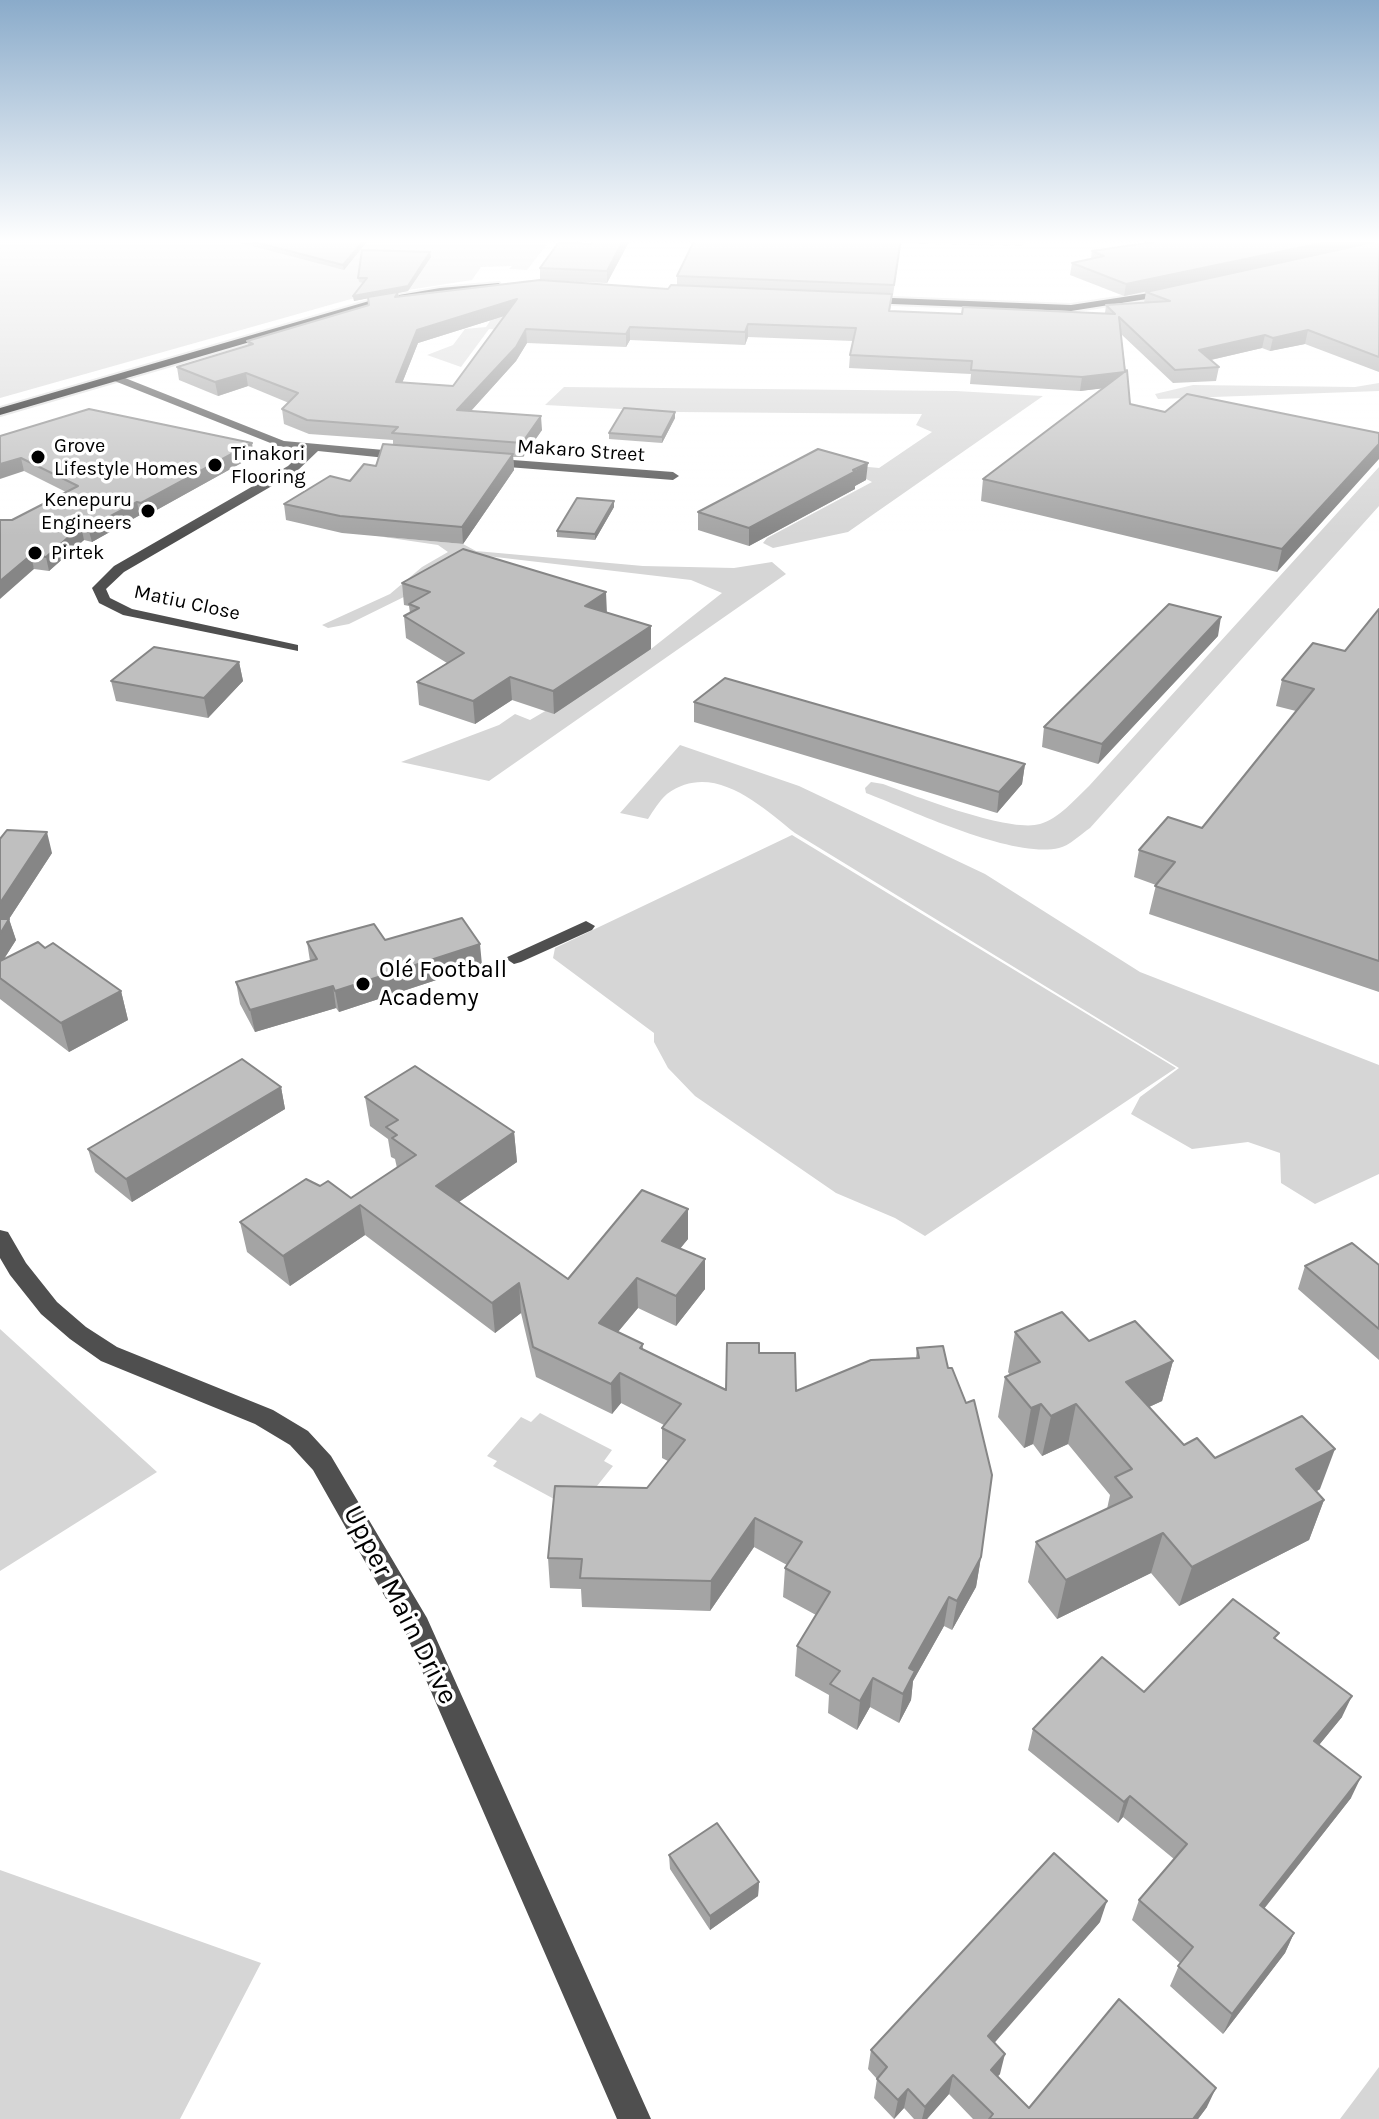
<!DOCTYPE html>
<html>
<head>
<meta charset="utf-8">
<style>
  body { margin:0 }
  canvas { display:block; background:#fff }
</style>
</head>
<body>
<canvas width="1379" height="2119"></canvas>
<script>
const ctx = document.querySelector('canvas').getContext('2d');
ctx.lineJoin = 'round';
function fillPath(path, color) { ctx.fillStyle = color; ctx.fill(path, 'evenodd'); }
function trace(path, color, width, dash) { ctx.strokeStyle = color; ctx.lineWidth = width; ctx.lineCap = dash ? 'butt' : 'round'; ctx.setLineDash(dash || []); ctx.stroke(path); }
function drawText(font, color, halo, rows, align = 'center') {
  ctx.font = font + ' Karla,sans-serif'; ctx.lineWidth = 7; ctx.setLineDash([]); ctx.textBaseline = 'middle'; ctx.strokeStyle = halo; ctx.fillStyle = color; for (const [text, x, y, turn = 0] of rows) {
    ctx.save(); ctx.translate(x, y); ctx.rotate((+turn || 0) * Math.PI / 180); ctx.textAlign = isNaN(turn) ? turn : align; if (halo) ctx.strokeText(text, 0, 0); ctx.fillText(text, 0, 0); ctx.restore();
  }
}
fillPath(new Path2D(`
  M0 239H551L527 270 509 269 512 266 481 267 472 280 351 299 0 398Z
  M703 239H1031L1021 246Z
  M498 309 514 311 502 330 489 329 461 367 427 355 453 345 465 329 486 327Z
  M1379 383V391L1158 399 1155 394 1193 385 1355 387Z
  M564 387 956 391 1043 396 848 532 773 548 763 543 767 538 872 482 838 464 879 468 932 432 916 425 922 414 678 412 545 405Z
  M1379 467V506L1090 828C1081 834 1069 846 1059 848 1013 859 911 810 866 793L865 788 871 782 883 784C915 796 1009 833 1040 824 1060 818 1074 800 1089 786Z
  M377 536 463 544 476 551 643 566 734 568 772 562 786 574 489 781 401 762 499 725 515 714 530 720 651 649 722 593 691 580 487 556 349 624 328 628 322 625 390 594 422 567 448 552 438 545Z
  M680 745 799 786 985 874 1140 972 1379 1065V1174L1315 1204 1281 1183 1280 1153 1248 1142 1192 1149 1131 1114 1140 1097 1179 1068 795 833C761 806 713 760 667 794 660 800 653 811 648 819L620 813Z
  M792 835 1176 1068 925 1236 895 1218 836 1193 695 1096 668 1068 654 1042V1033L553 958 555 948Z
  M0 1329 157 1472 0 1571Z
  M540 1413 612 1450 604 1461 613 1466 581 1506H567L493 1466 497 1461 487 1456 521 1417 531 1422Z
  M0 1870 261 1963 180 2119H0Z
  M1379 2067V2119H1340Z`), '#d6d6d6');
trace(new Path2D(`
  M870 239H1089`), '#9d9d9d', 5);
const major = new Path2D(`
  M499 283 502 288 380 304 0 415V408L376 299 440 288Z
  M1169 290 1172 295 1071 311 867 303 862 300 867 297 1071 305Z`);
trace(major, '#dbdbdb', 4);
fillPath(new Path2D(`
  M112 376H120L284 441 406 452 412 456 406 460 318 451 296 472 124 572 106 589 110 598 132 609 298 645V651L123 615 99 603 92 588 114 566 288 466 305 450 278 446 112 380Z
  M486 458 673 472 679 476 673 480 482 465V459Z
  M586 921 595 926 592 930 521 962 514 964 505 958Z
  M0 1230 8 1232 26 1263 57 1302 86 1327 117 1347 273 1410 308 1431 331 1456 427 1618 651 2119H617L406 1634 313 1470 290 1445 255 1424 101 1361 70 1339 41 1314 10 1275 0 1258Z`), '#4f4f4f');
fillPath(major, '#000');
fillPath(new Path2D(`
  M225 239H369L344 270Z
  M1156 239H1379V372L1305 344 1270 351 1262 348 1211 360 1219 367 1216 381 1173 383 1121 334 1130 404 1165 412 1379 433 1277 572 981 501 983 479 1103 388 1080 391 970 384 971 374 849 368 850 355 853 341 748 337 745 345 630 340 626 347 527 343 516 361 471 411 542 430 523 457H513L514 470 463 544 342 533 286 520 284 504 350 481 376 466 393 445V440L309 434 284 424 282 409 289 403 248 386 218 396 179 380 177 367 248 345 247 341 369 305 368 298 354 301 353 296 363 283 359 282 358 278 431 257 408 291 398 293 399 296 540 280V268L591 244 629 242 607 283 555 281 668 289 677 285V276L900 247 893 295H892L890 311 962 314 1105 313 1106 305 1144 303 1146 292 1168 287 1124 296 1070 275 1072 263 1091 259 1092 251 1155 242ZM504 316 453 386 402 383 418 343Z
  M675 418 662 443 609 439V433Z
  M0 436 254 456 144 517 140 515 92 542 84 540 49 571 34 569 12 520 66 492 24 471Z
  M866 480 855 486V489L749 546 698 530V512Z
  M614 501V507L595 540 557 537V531Z
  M402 583 607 612 651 649 554 714 512 700 475 724 419 705 417 682 447 663 406 638 404 616 410 613 409 606 404 605Z
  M1379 609V992L1149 914 1156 885 1134 877 1139 850 1202 828 1296 711 1276 706 1282 680 1345 651Z
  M1218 636 1098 764 1042 747 1044 727Z
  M239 662 243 681 208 718 116 701 111 681Z
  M694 702 1025 764 1022 784 997 813 694 722Z
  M0 839 52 853 9 919 16 940 4 959 45 948 121 991 128 1020 69 1052 0 999Z
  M385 940 482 965 339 1012 336 1008 255 1032 240 1004 236 982 310 961 307 942Z
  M281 1087 285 1109 132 1202 95 1172 88 1149Z
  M365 1097 514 1132 517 1162 459 1202 568 1279 688 1239 680 1248 705 1259V1289L676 1326 638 1308 618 1332 643 1344V1349L726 1389 759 1353 796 1391 916 1358 917 1348 981 1557 976 1587 952 1630 944 1626 913 1681 911 1700 899 1723 870 1707 857 1730 828 1713 829 1695 795 1676 797 1646 816 1615 783 1597 785 1568 787 1565 754 1547 710 1611 582 1607 581 1589 550 1588 548 1558 647 1488 668 1461 662 1458V1428L664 1425 621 1403 612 1414 536 1377 521 1313 495 1333 365 1235 290 1286 247 1252 240 1222 320 1186 351 1198 397 1168 395 1159 391 1157 388 1139 370 1126Z
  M1379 1265V1360L1298 1289 1305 1266Z
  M1015 1332 1089 1341 1173 1361 1162 1401 1149 1407 1184 1445 1215 1458 1320 1489 1316 1492 1324 1500 1309 1540 1179 1606 1151 1573 1057 1619 1028 1582 1036 1542 1107 1509 1110 1495 1068 1444 1042 1456 1033 1444 1024 1448 998 1417 1005 1377 1010 1375 1008 1372Z
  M1276 1640 1342 1717 1319 1745 1351 1798 1264 1909 1294 1933 1285 1953 1223 2034 1170 1986 1180 1963 1132 1920 1139 1900 1174 1859 1123 1817 1118 1823 1028 1750 1033 1729 1144 1692Z
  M669 1855 759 1882 758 1896 710 1930 670 1869Z
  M1100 1922 994 2042 1000 2074 997 2076 1029 2108 1207 2107 1198 2119H973L949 2094 927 2119H914L904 2108 894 2119 874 2098 877 2079 868 2069 871 2050Z`), '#a4a4a4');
fillPath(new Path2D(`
  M365 239H369L344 270 343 265Z
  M624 239H629V242L607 283V271Z
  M1341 239H1379L1378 243 1124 296 1126 284Z
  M430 252 431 257 408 291 398 293 399 304 395 297 397 293 354 301 353 296Z
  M517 299V312L418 343 397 396 396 382 417 330Z
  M748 324V337L745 345V332Z
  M630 327V340L626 347V334Z
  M526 329 527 343 516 361 459 424 457 410Z
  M1308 330 1305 344 1270 351 1273 338Z
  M1265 335 1262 348 1197 363 1199 350Z
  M1125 372 1123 386 1080 391 1082 377Z
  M246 373 248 386 218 396 215 382Z
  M675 412V418L662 443V437Z
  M541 416 542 430 523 457 522 443Z
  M252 443 254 456 144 517 141 503Z
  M1379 444V459L1277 572 1282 549Z
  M513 454 514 470 463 544 462 527Z
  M21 458 24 471 0 479V464Z
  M868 463 866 480 855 486V489L749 546V528Z
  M614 501V507L595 540V534Z
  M137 502 140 515 92 542 88 528Z
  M81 526 84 540 49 571 46 557Z
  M31 555 34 569 0 599V581Z
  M606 592 607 614 585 606Z
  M1221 617 1218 636 1098 764 1102 744Z
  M651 626V649L554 714 553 691Z
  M239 662 243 681 208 718 204 698Z
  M510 677 512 700 475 724 473 701Z
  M1025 764 1022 784 997 813 999 792Z
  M47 832 52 853 9 919 16 940 0 965V903Z
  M480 944 482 965 339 1012 335 991Z
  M333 986 336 1008 255 1032 250 1010Z
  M121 991 128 1020 69 1052 61 1023Z
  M281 1087 285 1109 132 1202 126 1179Z
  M514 1132 517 1162 440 1215 436 1186Z
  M360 1205 365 1235 290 1286 283 1256Z
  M688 1209V1239L663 1270 662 1241Z
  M705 1259V1289L676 1326V1296Z
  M637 1278 638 1308 600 1353 599 1323Z
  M519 1283 521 1313 495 1333 492 1303Z
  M1173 1361 1162 1401 1116 1422 1126 1382Z
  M620 1373 621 1403 612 1414 611 1384Z
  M1041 1404 1033 1444 1024 1448 1031 1408Z
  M1076 1404 1068 1444 1042 1456 1051 1416Z
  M1335 1449 1320 1489 1282 1509 1296 1469Z
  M1324 1500 1309 1540 1179 1606 1192 1567Z
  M755 1518 754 1547 710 1611 711 1581Z
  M1163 1533 1151 1573 1057 1619 1066 1580Z
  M981 1557 976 1587 952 1630 957 1601Z
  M949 1597 944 1626 913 1681 911 1700 899 1723 903 1694 909 1668Z
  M873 1678 870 1707 857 1730 860 1701Z
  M1352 1696 1342 1717 1305 1762 1314 1741Z
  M1361 1777 1351 1798 1251 1925 1260 1905Z
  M1130 1796 1123 1817 1118 1823 1124 1802Z
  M759 1882 758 1896 710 1930V1916Z
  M1107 1901 1100 1922 983 2056 988 2036Z
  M1294 1933 1285 1953 1223 2034 1232 2014Z
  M1005 2054 1000 2074 986 2090 991 2070Z
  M953 2075 949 2094 927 2119H922L925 2107Z
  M1216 2088 1207 2107 1198 2119H1193Z
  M908 2089 904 2108 894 2119 898 2100Z`), '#868686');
const building = new Path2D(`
  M243 239H365L343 265Z
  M593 239H624L607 271 540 268 559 242 591 244Z
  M695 239H901L894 285 677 276Z
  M1341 239 1126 284 1072 263 1104 256 1092 251 1174 239Z
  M1379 241V357L1308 330 1273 338 1265 335 1199 350 1219 367 1175 370 1119 317 1125 372 1082 377 971 370 972 361 850 355 856 328 748 324 745 332 630 327 626 334 526 329 516 347 457 410 541 416 522 443 392 433 398 427 307 420 282 409 298 393 246 373 215 382 177 367 253 344 247 341 369 305 368 297 398 292 395 297 540 280 668 289 671 285 892 294 889 311 962 314 963 307 1115 314 1106 305 1170 301 1146 292ZM517 299 453 386 396 382 417 330Z
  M362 250 430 252 408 286 353 296 367 278H358Z
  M1127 370 1130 404 1165 412 1187 394 1379 433V444L1282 549 983 479Z
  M624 408 675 412 662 437 609 433Z
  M89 409 252 443 141 503 137 502 88 528 81 526 46 557 31 555 0 581V520H12L78 486 21 458 0 464V436Z
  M383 444 513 454 462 527 340 516 284 504 330 476 350 481 364 464 376 466Z
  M818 449 868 463 853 470 856 471 749 528 698 512Z
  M577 498 614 501 595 534 557 531Z
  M463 549 606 592 585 606 651 626 553 691 510 677 473 701 417 682 464 653 404 616 419 608 409 604 430 592 402 583Z
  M1169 604 1221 617 1102 744 1044 727Z
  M1379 609V961L1155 886 1175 862 1139 850 1168 817 1202 828 1314 689 1282 680 1313 643 1345 651Z
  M154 647 239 662 204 698 111 681Z
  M725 678 1025 764 999 792 694 702Z
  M7 830 47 832 0 903V839Z
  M462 918 480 944 335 991 333 986 250 1010 236 982 317 959 307 942 374 924 385 940Z
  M0 919H9L0 934Z
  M38 942 45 948 53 943 121 991 61 1023 0 978V961Z
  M242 1059 281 1087 126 1179 88 1149Z
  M415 1066 514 1132 436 1186 568 1279 642 1190 688 1209 662 1241 705 1259 676 1296 637 1278 599 1323 643 1344 640 1348 726 1390 727 1343H759V1353H795L796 1391 871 1360 919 1358 917 1348 943 1346 948 1368H952L966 1403 974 1400 992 1475 981 1557 957 1601 949 1597 909 1668 915 1671 903 1694 873 1678 860 1701 830 1684 840 1671 797 1646 830 1592 785 1568 802 1542 755 1518 711 1581 580 1578 582 1559 548 1558 555 1486 647 1488 685 1440 662 1428 681 1404 620 1373 611 1384 533 1347 519 1283 492 1303 360 1205 283 1256 240 1222 306 1179 320 1186 328 1181 351 1198 416 1155 392 1138 397 1135 386 1127 398 1120 365 1097Z
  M1352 1243 1379 1265V1329L1305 1266Z
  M1062 1312 1089 1341 1135 1321 1173 1361 1126 1382 1184 1445 1197 1438 1215 1458 1302 1416 1335 1449 1296 1469 1324 1500 1192 1567 1163 1533 1066 1580 1036 1542 1132 1497 1115 1477 1132 1469 1076 1404 1051 1416 1041 1404 1031 1408 1005 1377 1040 1362 1015 1332Z
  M1233 1599 1279 1633 1274 1638 1352 1696 1314 1741 1361 1777 1260 1905 1294 1933 1232 2014 1178 1966 1193 1947 1139 1900 1187 1844 1130 1796 1124 1802 1033 1729 1102 1657 1144 1692Z
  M717 1823 759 1882 710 1916 669 1855Z
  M1054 1853 1107 1901 988 2036 1005 2054 991 2070 1029 2108 1119 1999 1216 2088 1193 2119H989L993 2114 953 2075 925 2107 908 2089 898 2100 877 2079 887 2067 871 2050Z`);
fillPath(building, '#bfbfbf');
trace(building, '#868686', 2);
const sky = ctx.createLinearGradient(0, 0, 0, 536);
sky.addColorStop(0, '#8aabca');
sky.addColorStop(0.45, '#fff');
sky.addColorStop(1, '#ffffff00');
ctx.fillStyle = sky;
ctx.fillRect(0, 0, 1379, 536);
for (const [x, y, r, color] of [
  [38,457,8,"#000"],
  [215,465,8,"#000"],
  [148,511,8,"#000"],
  [35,553,8,"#000"],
  [363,984,8,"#000"]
]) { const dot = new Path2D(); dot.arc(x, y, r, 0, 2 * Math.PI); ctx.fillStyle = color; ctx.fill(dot); trace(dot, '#fff', 3); }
drawText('20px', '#000', '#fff', [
  ["Grove",54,446],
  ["Lifestyle Homes",54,469],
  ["Tinakori",231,454],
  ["Flooring",231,477],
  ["Kenepuru",132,500,"right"],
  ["Engineers",132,523,"right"],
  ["Pirtek",51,553]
], 'left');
drawText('20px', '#000', '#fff', [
  ["Makaro Street",581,451,4],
  ["Matiu Close",187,603,12]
]);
drawText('24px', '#000', '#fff', [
  ["Olé Football",379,970],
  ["Academy",379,998]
], 'left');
drawText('28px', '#000', '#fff', [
  ["Upper Main Drive",400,1605,63]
]);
</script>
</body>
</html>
